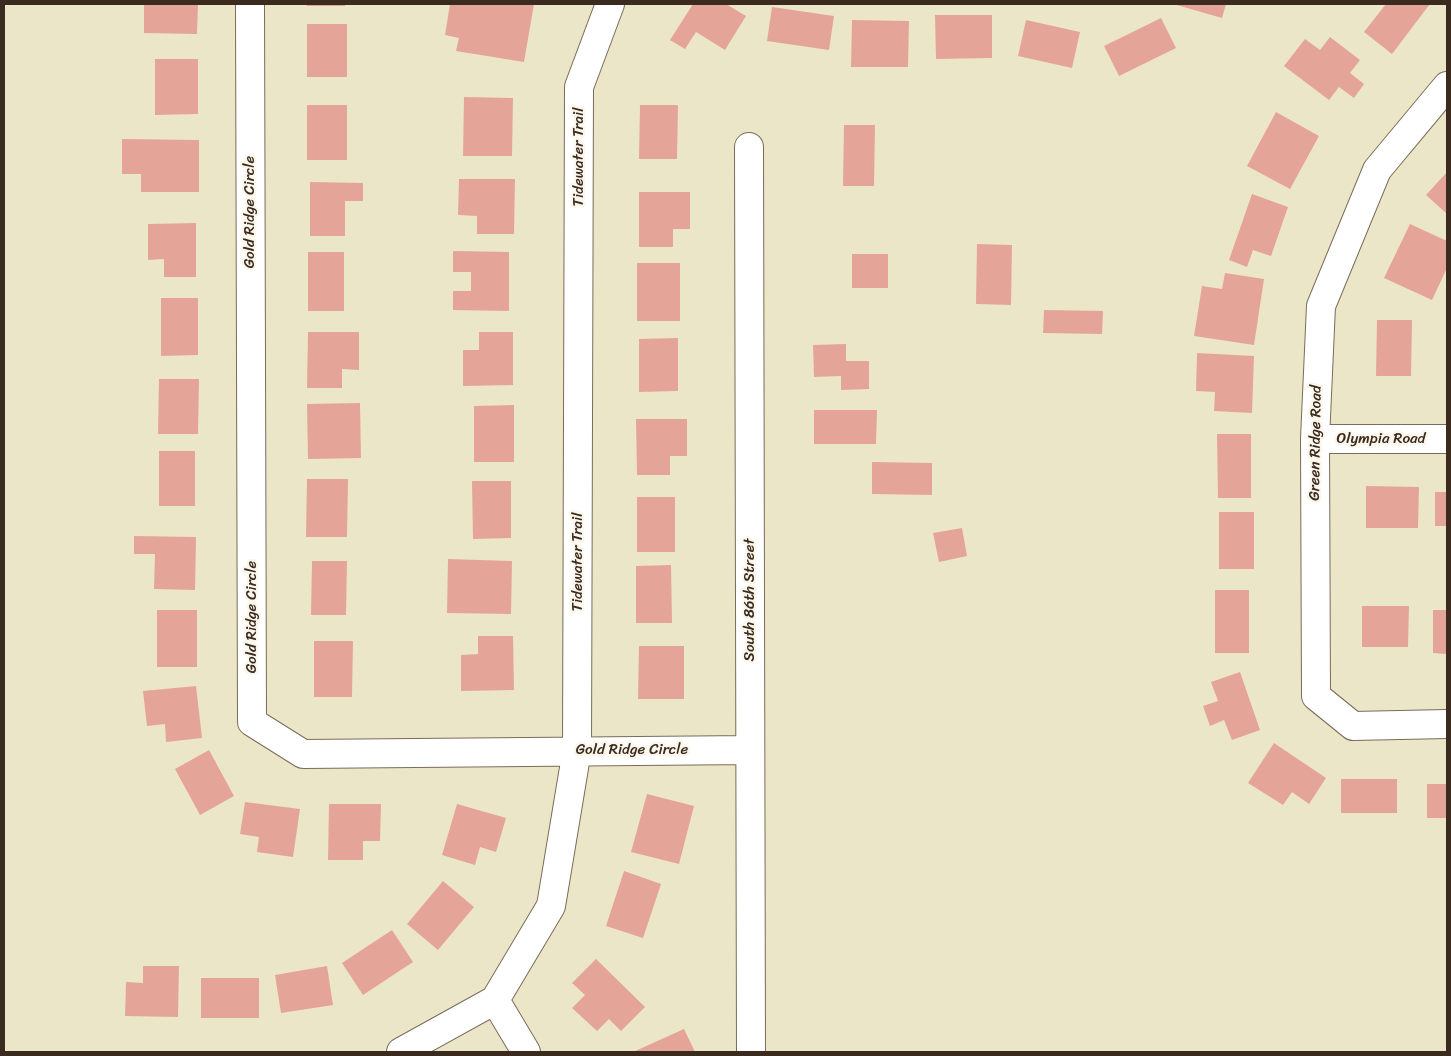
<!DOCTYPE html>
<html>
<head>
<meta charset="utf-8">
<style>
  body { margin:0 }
  #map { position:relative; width:1451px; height:1056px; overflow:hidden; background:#ece6c9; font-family:Sriracha,sans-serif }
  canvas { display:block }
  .frame { position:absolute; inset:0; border:5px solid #3b2a1e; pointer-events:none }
</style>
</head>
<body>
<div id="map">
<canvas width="1451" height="1056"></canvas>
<div class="frame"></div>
</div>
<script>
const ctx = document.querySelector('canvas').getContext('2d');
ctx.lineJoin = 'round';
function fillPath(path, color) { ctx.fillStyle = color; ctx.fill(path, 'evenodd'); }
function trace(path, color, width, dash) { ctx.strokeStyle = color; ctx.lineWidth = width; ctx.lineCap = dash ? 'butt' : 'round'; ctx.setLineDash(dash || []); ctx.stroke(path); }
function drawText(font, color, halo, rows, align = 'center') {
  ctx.font = font + ' Sriracha,sans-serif'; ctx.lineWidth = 5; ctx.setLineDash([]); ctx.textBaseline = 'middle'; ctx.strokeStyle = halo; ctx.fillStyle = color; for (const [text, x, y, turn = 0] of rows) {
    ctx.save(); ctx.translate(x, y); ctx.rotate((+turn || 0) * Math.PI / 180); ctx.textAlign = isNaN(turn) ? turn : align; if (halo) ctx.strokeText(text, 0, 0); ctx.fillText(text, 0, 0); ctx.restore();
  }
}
fillPath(new Path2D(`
  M144 4H198L197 34 144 33Z
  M307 4H345V6H307Z
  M450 4H534L524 62 456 51 459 38 445 35Z
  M693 4H726L746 16 725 50 696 32 685 49 670 40Z
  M1173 4H1226L1222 18Z
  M1386 4H1430L1392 54 1364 32Z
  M772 7 834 16 829 50 767 41Z
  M935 15H992V58L936 59Z
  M1161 18 1176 48 1119 76 1104 46Z
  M852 20 909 21 908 67H851Z
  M1026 20 1080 32 1072 68 1018 56Z
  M307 24H347V77H307Z
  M1330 37 1360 60 1350 73 1364 84 1354 98 1339 87 1329 100 1284 66 1305 39 1320 50Z
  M155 59H198V114L155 115Z
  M464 97 513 98 512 156H463Z
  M307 105H347V160H307Z
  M640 105H678L677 159H639Z
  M1276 112 1319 136 1290 189 1247 166Z
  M844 125H875L874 186H843Z
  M122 139 199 140V192H141V174H122Z
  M1447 172V214L1426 195Z
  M459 179H515L514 234H477V216L458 215Z
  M310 182 363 183V201H345V236H310Z
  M639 192H690V229H673V247H639Z
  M1252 194 1288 207 1271 256 1253 250 1247 267 1229 260Z
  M196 223V277H164V259L148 260V224Z
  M1410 224 1447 241V268L1432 300 1384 278Z
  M977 244 1012 245 1011 305 976 304Z
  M453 251 509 252V311L453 310V291H471V272H453Z
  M308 252H344V311H308Z
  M852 254H888V288H852Z
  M637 263H680V321H637Z
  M1225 273 1264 279 1254 345 1194 336 1202 286 1222 289Z
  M161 298H198V355L161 356Z
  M1044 310 1103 311 1102 334 1043 333Z
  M1377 320H1412L1411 376H1376Z
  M308 332H359V370L342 369V388H307Z
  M479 332H513V385L463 386V350H479Z
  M678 338V391L639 392V339Z
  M846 344V361H869V389L841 390V376L814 377 813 345Z
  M1197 353 1254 356 1252 413 1214 411 1215 392 1196 391Z
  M159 379H199L198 434H158Z
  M360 403 361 458 308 459 307 404Z
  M514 405V462H474V406Z
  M814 410H877L876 444H814Z
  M636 419H687V456H670V475H637Z
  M1217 434H1251V498H1218Z
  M159 451H195V506H159Z
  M872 462 932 463V495L872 494Z
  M307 479H348L347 537H306Z
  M472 481H511V538L473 539Z
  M1366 486 1419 487 1418 528H1366Z
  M1435 492H1447V526H1435Z
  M637 497H675V552H637Z
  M1219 512H1254V569H1219Z
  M962 528 967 556 939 562 933 533Z
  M134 536 196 537 195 590 154 589 155 554H134Z
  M448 559 512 561 511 614 447 613Z
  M312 561H347L346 615H311Z
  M671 565 672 623H636V566Z
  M1215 590H1249V653H1215Z
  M1362 606H1409L1408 647H1362Z
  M157 610H197V667H157Z
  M1433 610H1447V654L1433 653Z
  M478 636H513L514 690 461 691V655L478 654Z
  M314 641H353L352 697H314Z
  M639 646H684V699H638Z
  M1240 672 1260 730 1232 740 1224 720 1210 726 1203 706 1218 701 1211 682Z
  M196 686 202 738 166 742 165 724 147 726 143 691Z
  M1274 743 1326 778 1309 804 1292 792 1283 805 1248 783Z
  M209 750 234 796 200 815 175 769Z
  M1341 779H1397V813H1341Z
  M1427 784H1447V818H1427Z
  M647 794 694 806 679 864 631 852Z
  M245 802 300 809 293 857 257 852 259 837 240 834Z
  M329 804H381L380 841H363V860H328Z
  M457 804 506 818 496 852 480 847 475 865 442 855Z
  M624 871 661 884 643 938 606 926Z
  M443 881 474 907 438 950 407 924Z
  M392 930 413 962 363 995 342 963Z
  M596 959 645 1007 621 1031 609 1019 597 1031 572 1008 585 995 572 983Z
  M143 966H179L178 1017 125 1016 126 982 143 983Z
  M327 966 333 1005 281 1013 275 975Z
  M201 978H259V1018H201Z
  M684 1029 695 1052H633Z`), '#e5a498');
const minor = new Path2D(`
  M250 4 252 722 303 754 750 750
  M1447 86 1377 170 1321 306 1315 439 1316 696 1353 726 1447 724
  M749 147 751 1052
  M1315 439H1447
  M495 1000 526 1052
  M401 1052 495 1000 551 906 577 750 579 87 610 4`);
trace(minor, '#796c5a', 30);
trace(minor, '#fff', 28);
drawText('15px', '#3b2a1e', '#fbf7ec', [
  ["Tidewater Trail",579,157,-90],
  ["Gold Ridge Circle",250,212,-90],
  ["Olympia Road",1381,439],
  ["Green Ridge Road",1316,443,-89],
  ["Tidewater Trail",578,562,-90],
  ["South 86th Street",750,600,-90],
  ["Gold Ridge Circle",252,617,-90],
  ["Gold Ridge Circle",632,750]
]);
</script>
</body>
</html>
